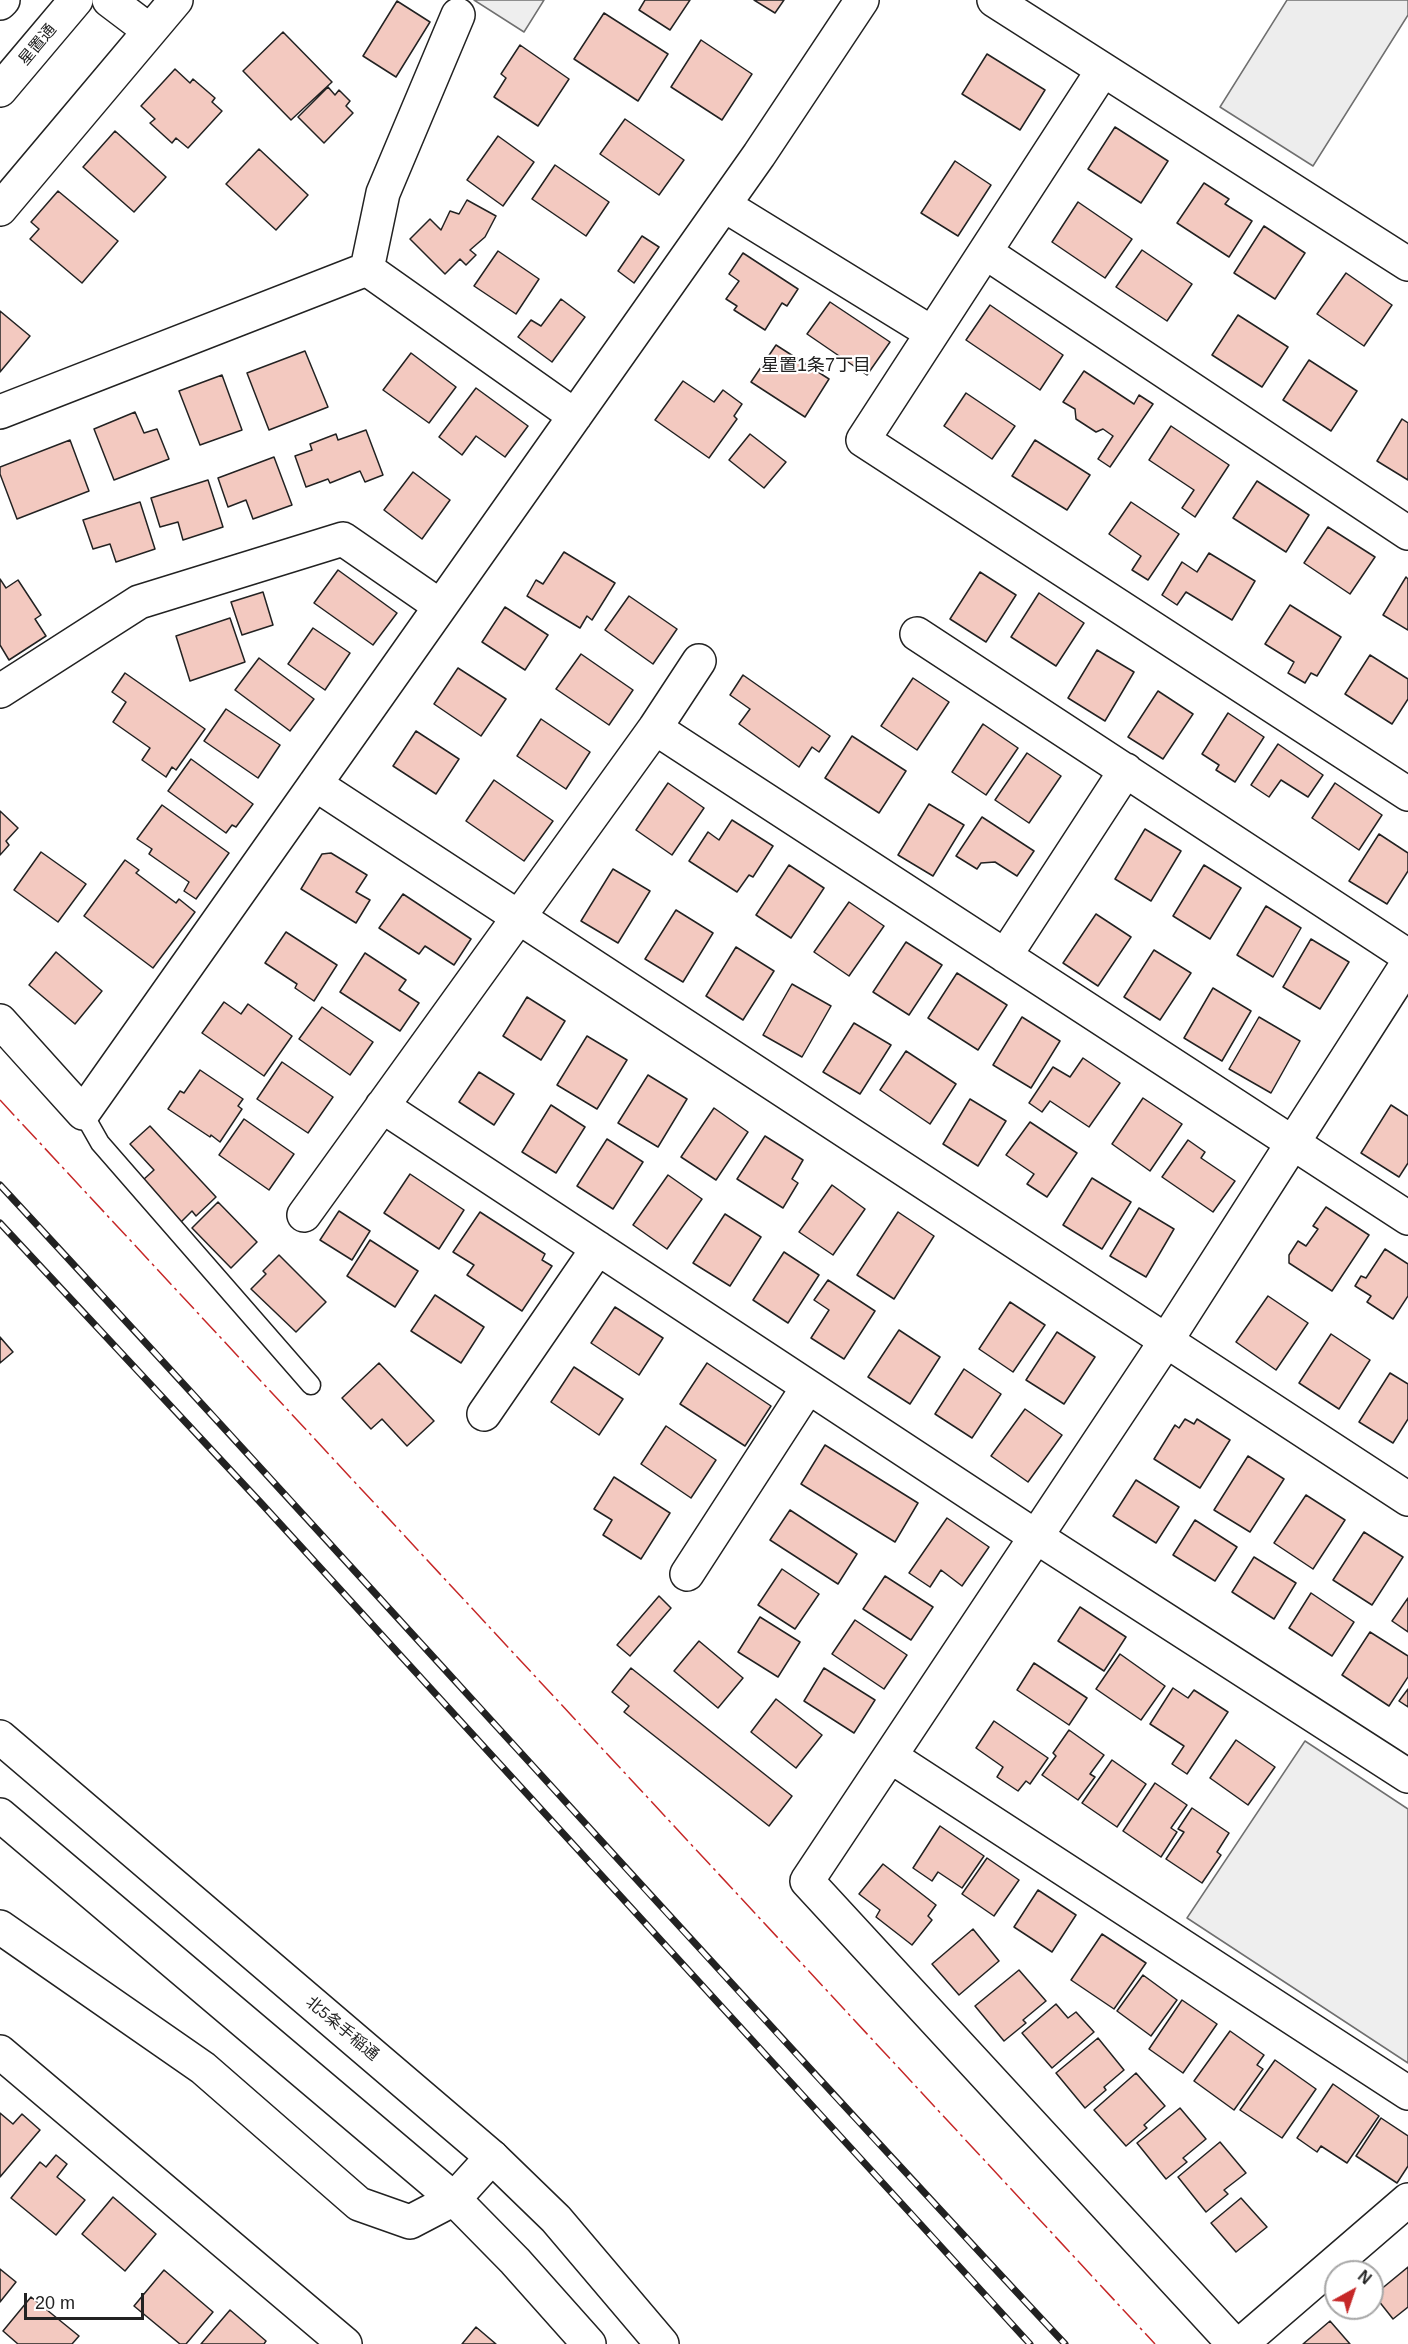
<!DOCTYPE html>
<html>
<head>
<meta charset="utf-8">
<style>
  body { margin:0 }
  #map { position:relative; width:1408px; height:2344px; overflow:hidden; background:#fff; font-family:Arial,sans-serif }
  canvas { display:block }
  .north { position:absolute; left:1324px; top:2260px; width:60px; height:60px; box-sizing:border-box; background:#fff; border:2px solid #a7a7a7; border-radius:50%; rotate:40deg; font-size:16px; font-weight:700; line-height:24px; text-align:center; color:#222 }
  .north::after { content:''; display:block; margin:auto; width:21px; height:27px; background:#c62828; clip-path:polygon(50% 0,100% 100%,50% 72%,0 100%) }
  .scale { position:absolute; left:24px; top:2293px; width:120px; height:27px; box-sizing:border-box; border:3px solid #222; border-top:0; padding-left:8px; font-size:18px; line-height:21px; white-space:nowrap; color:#222; -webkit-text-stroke:4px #fff; paint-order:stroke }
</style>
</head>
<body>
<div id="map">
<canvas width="1408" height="2344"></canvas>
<div class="north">N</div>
<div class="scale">20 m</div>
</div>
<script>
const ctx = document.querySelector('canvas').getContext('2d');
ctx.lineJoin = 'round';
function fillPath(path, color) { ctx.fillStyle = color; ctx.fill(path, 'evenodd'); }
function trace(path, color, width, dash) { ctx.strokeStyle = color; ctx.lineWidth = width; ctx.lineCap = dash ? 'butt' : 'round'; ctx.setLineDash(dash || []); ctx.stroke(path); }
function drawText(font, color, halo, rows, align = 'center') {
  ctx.font = font + ' Arial,"Noto Sans JP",sans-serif'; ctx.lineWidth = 4.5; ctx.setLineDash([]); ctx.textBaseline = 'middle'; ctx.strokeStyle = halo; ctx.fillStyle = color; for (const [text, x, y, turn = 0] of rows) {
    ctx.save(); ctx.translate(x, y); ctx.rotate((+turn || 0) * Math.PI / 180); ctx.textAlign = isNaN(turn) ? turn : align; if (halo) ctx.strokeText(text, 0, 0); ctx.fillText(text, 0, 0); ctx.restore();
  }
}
const green = new Path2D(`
  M474 0H544L524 32Z
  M1305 1741 1408 1809V2063L1187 1918Z`);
fillPath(green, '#eee');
trace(green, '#6f6f6f', 1.5);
const parking = new Path2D(`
  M1287 0H1408V15L1313 166 1220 107Z`);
fillPath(parking, '#ededed');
trace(parking, '#6f6f6f', 1.5);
const building = new Path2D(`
  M645 0H690L670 30 639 10Z
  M754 0H784L775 13Z
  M397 1 430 22 396 77 363 56Z
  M604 13 668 54 638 101 574 59Z
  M283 32 332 82 291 120 243 71Z
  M701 40 752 74 722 120 671 87Z
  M520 45 569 79 538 126 494 97 506 78 501 74Z
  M987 54 1045 90 1020 130 962 94Z
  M175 69 190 83 193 79 215 98 212 102 222 111 188 148 176 138 172 143 150 123 155 119 141 106Z
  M328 87 335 95 339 90 350 101 346 106 353 113 324 143 298 117Z
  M625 119 684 160 659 195 600 154Z
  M1115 127 1168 161 1141 203 1088 169Z
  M115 131 166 177 134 212 83 167Z
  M498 136 534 162 503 206 467 180Z
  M259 149 308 195 276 230 226 184Z
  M955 161 991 185 958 236 921 213Z
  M555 165 609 202 586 236 532 199Z
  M1204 183 1229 199 1225 204 1252 221 1229 257 1177 223Z
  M58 191 118 241 82 283 30 239 39 229 31 222Z
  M467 200 496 216 485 237 470 250 476 255 466 265 460 259 445 274 410 239 430 219 441 230 450 211 459 214Z
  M1078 202 1132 239 1105 278 1052 242Z
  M1264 226 1305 253 1275 299 1234 273Z
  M642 236 659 247 634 283 618 271Z
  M1142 250 1192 284 1167 321 1116 287Z
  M498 251 539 279 516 314 474 286Z
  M743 253 798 289 787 306 782 303 765 330 734 310 737 306 726 299 739 281 729 274Z
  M1346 273 1392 305 1364 346 1317 314Z
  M561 299 585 317 552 362 518 337 531 320 541 326Z
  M830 302 890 342 867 375 807 334Z
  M990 305 1063 355 1040 390 966 340Z
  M0 311 30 336 0 372Z
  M1238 315 1288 347 1262 387 1212 355Z
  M776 345 829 379 805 417 751 382Z
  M305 351 328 407 269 430 247 373Z
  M411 353 456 387 429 423 383 390Z
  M1309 360 1357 391 1331 431 1283 400Z
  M1084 371 1134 404 1139 395 1153 404 1110 467 1098 459 1113 436 1103 429 1096 432 1076 419 1075 409 1063 402Z
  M222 375 242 430 200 445 179 391Z
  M683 381 714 402 723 390 742 404 734 416 737 419 709 458 655 420Z
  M476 388 528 426 505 457 476 436 462 455 439 437Z
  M966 393 1015 426 992 459 944 426Z
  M135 412 144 433 157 429 169 459 114 480 94 429Z
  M1402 419 1408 423V480L1377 461Z
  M1171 426 1229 465 1195 517 1182 508 1194 490 1149 460Z
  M366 430 383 475 365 482 360 471 330 483 328 479 306 487 295 456 312 450 310 444 336 434 338 440Z
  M750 434 786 462 764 488 729 460Z
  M70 440 89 491 17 519 0 474V467Z
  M1035 440 1090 475 1067 510 1012 476Z
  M274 457 292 505 253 519 246 500 228 507 218 478Z
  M413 472 450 500 422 539 384 510Z
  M208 480 223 527 183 540 178 522 160 527 151 498Z
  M1257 481 1309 515 1286 552 1233 518Z
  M140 502 155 549 116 562 110 544 93 549 83 520Z
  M1131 502 1179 534 1148 580 1132 570 1141 556 1109 534Z
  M1328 527 1375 557 1350 594 1304 563Z
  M564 552 615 583 592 620 587 616 580 628 527 596 536 580 543 584Z
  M1209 553 1255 581 1232 620 1186 592 1177 605 1162 595 1182 562 1197 572Z
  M338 570 397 613 373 645 314 603Z
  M980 572 1016 595 986 642 950 619Z
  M1406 577 1408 579V630L1383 615Z
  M0 579 6 588 18 580 41 615 35 619 46 636 9 660 0 645Z
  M263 592 273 625 242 635 231 602Z
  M1039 593 1084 623 1056 666 1011 637Z
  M629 596 677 629 653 664 605 630Z
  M1290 605 1341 637 1317 676 1311 673 1305 683 1288 673 1294 662 1265 644Z
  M505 607 548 635 525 670 482 642Z
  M230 618 245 662 190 681 176 636Z
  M313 628 350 653 325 690 288 664Z
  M1097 650 1134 672 1105 721 1068 698Z
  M581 654 633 690 609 725 556 689Z
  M1370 655 1408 679V699L1392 724 1345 694Z
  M259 658 314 699 290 731 235 690Z
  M458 668 506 699 481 736 434 704Z
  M125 673 205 729 176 770 172 767 166 777 142 760 150 748 113 722 126 702 112 692Z
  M743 675 830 736 819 752 812 747 799 767 739 724 750 709 730 695Z
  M913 678 949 702 917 750 881 726Z
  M1158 691 1193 714 1163 759 1128 737Z
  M226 709 280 745 258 778 204 741Z
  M1228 713 1264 737 1235 782 1216 770 1219 765 1202 754Z
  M541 719 590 752 566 789 517 756Z
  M983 724 1018 748 986 795 952 772Z
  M416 731 459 759 436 794 393 766Z
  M852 736 906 771 879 813 825 778Z
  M1278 744 1323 775 1308 797 1281 780 1269 797 1251 785Z
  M1027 753 1061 776 1029 823 995 800Z
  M191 759 253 804 236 827 232 825 226 833 168 791Z
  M494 780 553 821 524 861 466 821Z
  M668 783 704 808 672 855 636 830Z
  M1335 783 1382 815 1359 850 1312 818Z
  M929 804 964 825 933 876 898 855Z
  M162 805 229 853 196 899 184 891 189 882 149 854 152 849 137 839Z
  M0 811 18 828 6 841 9 845 0 855Z
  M982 817 1034 851 1017 876 995 862 981 863 977 869 956 856Z
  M732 820 773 846 753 877 749 875 737 892 689 861 708 832 719 840Z
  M1145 829 1181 851 1151 901 1115 879Z
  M1379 834 1408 853V871L1387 904 1349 881Z
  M41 852 86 884 58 922 14 890Z
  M331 853 367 875 356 892 370 900 356 923 301 889 322 854Z
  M125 860 139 870 136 873 176 903 179 899 195 912 153 968 84 916Z
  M789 865 824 888 791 938 756 915Z
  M1204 865 1241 888 1210 939 1173 916Z
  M613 869 650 891 618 943 581 921Z
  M403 894 471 939 454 965 425 946 419 954 379 928Z
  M849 902 884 926 849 976 814 952Z
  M1266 906 1301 928 1273 977 1237 955Z
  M676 910 713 933 683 982 645 959Z
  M1096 914 1131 937 1098 986 1063 963Z
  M286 932 337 965 314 1001 295 988 297 984 265 963Z
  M1311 939 1349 962 1320 1009 1283 987Z
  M906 942 942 965 909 1015 873 992Z
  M736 947 774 971 743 1020 706 996Z
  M1154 950 1191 973 1160 1020 1124 997Z
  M56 952 102 991 75 1024 29 985Z
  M365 953 406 980 399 990 419 1003 400 1031 340 992Z
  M957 973 1007 1005 978 1050 928 1018Z
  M792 984 831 1006 802 1057 763 1035Z
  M1213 988 1251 1011 1222 1061 1184 1038Z
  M527 997 565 1021 541 1060 503 1036Z
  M224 1002 241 1014 248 1004 292 1036 264 1076 202 1033Z
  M322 1007 373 1042 350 1075 299 1039Z
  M1022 1017 1060 1041 1031 1088 993 1065Z
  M1259 1017 1300 1041 1271 1093 1229 1069Z
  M854 1023 891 1045 860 1094 823 1072Z
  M587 1036 627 1060 597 1109 557 1085Z
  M906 1051 956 1084 930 1124 880 1090Z
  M1083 1058 1120 1083 1089 1127 1050 1101 1042 1112 1029 1103 1053 1067 1070 1077Z
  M282 1062 333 1097 308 1133 257 1099Z
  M200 1070 243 1099 238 1106 242 1109 220 1142 211 1135 210 1137 168 1109 180 1091 184 1093Z
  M479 1072 514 1094 494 1125 459 1102Z
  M648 1075 687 1099 658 1147 618 1123Z
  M1143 1098 1182 1124 1150 1171 1112 1144Z
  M970 1099 1006 1121 978 1166 943 1144Z
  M551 1105 585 1127 556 1173 522 1152Z
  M1391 1105 1408 1116V1163L1399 1177 1361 1153Z
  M714 1108 748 1132 716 1180 681 1157Z
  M244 1119 294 1154 269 1190 219 1155Z
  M1030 1122 1077 1153 1047 1197 1027 1184 1034 1174 1006 1155Z
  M150 1126 216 1197 196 1216 192 1211 181 1222 143 1180 154 1170 130 1144Z
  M765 1136 803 1160 792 1179 798 1183 783 1208 737 1179Z
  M607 1139 643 1162 613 1209 577 1186Z
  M1188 1140 1205 1152 1201 1158 1235 1181 1213 1212 1162 1177Z
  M410 1174 464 1210 439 1249 384 1213Z
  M668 1175 702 1199 667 1249 633 1225Z
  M1092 1178 1131 1202 1102 1249 1063 1225Z
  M832 1185 865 1209 833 1255 799 1232Z
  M218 1202 257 1242 231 1268 192 1228Z
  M1326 1207 1369 1235 1332 1291 1289 1263V1255L1298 1241 1306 1246 1318 1229 1313 1226Z
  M1139 1208 1174 1229 1146 1277 1110 1256Z
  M339 1211 370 1231 352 1260 320 1240Z
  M480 1212 545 1254 542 1260 552 1266 522 1311 467 1275 474 1265 453 1252Z
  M898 1212 934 1236 894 1299 857 1275Z
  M725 1214 761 1237 730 1286 693 1263Z
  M370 1240 418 1271 395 1307 347 1276Z
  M1385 1249 1408 1264V1296L1393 1319 1367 1302 1371 1296 1355 1286 1361 1276 1366 1278Z
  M784 1252 819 1275 788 1323 753 1300Z
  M279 1255 326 1302 296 1332 251 1289 266 1274 263 1271Z
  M828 1280 875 1311 844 1359 811 1338 829 1310 814 1300Z
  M435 1295 484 1327 461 1363 411 1331Z
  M1268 1296 1308 1323 1276 1370 1236 1342Z
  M1010 1302 1045 1325 1013 1372 979 1349Z
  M615 1307 663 1338 639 1375 591 1343Z
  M899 1330 940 1357 910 1404 868 1377Z
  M1057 1332 1095 1357 1064 1404 1026 1380Z
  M1331 1334 1370 1360 1339 1409 1299 1383Z
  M0 1337 13 1352 0 1363Z
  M379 1363 434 1421 407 1446 382 1419 371 1429 342 1398Z
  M707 1363 771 1406 745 1446 680 1404Z
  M574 1367 623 1399 599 1435 551 1402Z
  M964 1369 1001 1394 972 1438 935 1414Z
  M1390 1373 1408 1384V1419L1393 1443 1359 1422Z
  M1025 1409 1062 1435 1028 1482 991 1456Z
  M1185 1419 1194 1424 1197 1419 1230 1440 1200 1488 1154 1459 1175 1425 1179 1428Z
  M666 1426 716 1460 691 1498 641 1464Z
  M825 1445 918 1503 895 1542 801 1484Z
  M1248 1456 1284 1479 1250 1532 1214 1510Z
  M614 1477 670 1513 641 1559 603 1535 612 1520 594 1509Z
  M1136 1480 1179 1507 1156 1543 1113 1516Z
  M1306 1495 1345 1520 1313 1569 1274 1543Z
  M790 1510 857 1554 838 1584 770 1540Z
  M947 1518 989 1547 962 1586 941 1570 930 1587 909 1573Z
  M1195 1520 1237 1547 1215 1581 1173 1555Z
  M1364 1532 1403 1557 1372 1605 1333 1580Z
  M1254 1557 1296 1583 1274 1619 1232 1592Z
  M782 1569 819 1594 795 1629 758 1605Z
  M885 1576 933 1607 911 1640 863 1609Z
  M1311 1593 1354 1622 1332 1656 1289 1628Z
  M659 1596 671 1608 630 1656 617 1645Z
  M1408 1598V1632L1392 1621Z
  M1080 1607 1126 1637 1104 1671 1058 1641Z
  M760 1617 800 1642 778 1677 738 1652Z
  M855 1620 907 1655 884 1689 832 1654Z
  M1370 1632 1408 1656V1677L1389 1706 1342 1675Z
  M699 1641 743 1678 718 1708 674 1671Z
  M1120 1654 1165 1686 1141 1720 1096 1689Z
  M1034 1663 1087 1698 1069 1725 1017 1690Z
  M631 1668 792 1796 769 1826 624 1712 629 1706 612 1692Z
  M824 1668 875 1700 854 1733 804 1701Z
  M1173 1688 1188 1698 1194 1690 1228 1712 1187 1774 1172 1764 1184 1746 1150 1724Z
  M1408 1689V1707L1399 1701Z
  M776 1699 822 1735 796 1768 751 1732Z
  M994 1721 1048 1758 1030 1784 1026 1781 1018 1791 997 1777 1003 1767 976 1748Z
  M1069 1730 1104 1755 1090 1774 1095 1777 1078 1800 1042 1775 1056 1756 1053 1753Z
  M1236 1740 1275 1767 1248 1805 1210 1778Z
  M1112 1760 1146 1784 1117 1827 1082 1803Z
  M1155 1783 1187 1805 1171 1828 1177 1832 1161 1857 1123 1831Z
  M1192 1808 1229 1833 1217 1852 1221 1855 1202 1883 1166 1859 1184 1832 1178 1829Z
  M940 1826 984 1856 962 1888 938 1872 932 1881 913 1868Z
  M987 1858 1019 1880 994 1916 962 1894Z
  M883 1864 936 1905 928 1916 932 1920 912 1945 876 1917 880 1910 859 1894Z
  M1038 1890 1076 1915 1052 1952 1014 1927Z
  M973 1929 999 1961 959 1995 932 1964Z
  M1102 1934 1146 1963 1114 2009 1071 1980Z
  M1019 1970 1046 2001 1023 2020 1026 2023 1004 2041 975 2006Z
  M1143 1975 1177 2000 1151 2036 1117 2011Z
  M1182 2000 1217 2024 1183 2073 1149 2049Z
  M1056 2004 1068 2018 1076 2012 1094 2032 1052 2068 1022 2033Z
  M1230 2031 1264 2055 1257 2065 1263 2069 1234 2110 1194 2081Z
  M1098 2038 1124 2070 1104 2087 1106 2090 1085 2108 1056 2073Z
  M1275 2060 1316 2089 1282 2138 1240 2110Z
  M1136 2073 1165 2106 1144 2125 1147 2128 1126 2146 1094 2110Z
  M1333 2084 1379 2116 1347 2163 1321 2146 1317 2152 1297 2138Z
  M1180 2108 1206 2139 1183 2158 1187 2162 1166 2179 1137 2143Z
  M0 2113 13 2124 22 2114 40 2130 0 2177Z
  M1381 2118 1408 2136V2166L1397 2183 1356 2156Z
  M1220 2142 1246 2173 1224 2190 1228 2194 1206 2212 1178 2177Z
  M56 2155 67 2164 57 2177 85 2200 56 2235 11 2198 40 2162 46 2167Z
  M113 2197 156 2234 125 2271 82 2234Z
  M1241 2198 1267 2227 1236 2252 1211 2223Z
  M1408 2267V2307L1393 2319 1374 2295Z
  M0 2269 16 2282 0 2302Z
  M164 2270 213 2312 186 2344H180L134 2306Z
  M31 2297 79 2336 72 2344H18L3 2331Z
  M230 2310 266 2341 264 2344H201Z
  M1330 2321 1350 2344H1303Z
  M476 2327 496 2344H462Z`);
fillPath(building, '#f3c9c0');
trace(building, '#222', 1.5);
const service = new Path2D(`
  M83 1113 100 1143 311 1385`);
const minor = new Path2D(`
  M109 0 150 31
  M994 0 1408 264
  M0 3 3 0
  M1103 70 863 440 1408 794
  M724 205 932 333
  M0 209 176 0
  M985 252 1408 533
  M367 269 383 193 458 15
  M0 412 367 269 575 416
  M917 634 1408 956
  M0 691 139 602 343 539 440 606
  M655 728 1408 1218
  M315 784 1408 1499
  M1005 956 1126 770
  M0 1021 83 1113 759 155 862 0
  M382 1106 1035 1536 1408 1776
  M304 1215 655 728 699 661
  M484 1414 598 1248
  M687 1574 808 1387
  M890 1756 1408 2093
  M0 1927 203 2068 359 2204 410 2222 454 2199 492 2157
  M0 2052 345 2344
  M1234 2344 807 1881 1166 1341 1408 963
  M1241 2344 1408 2200`);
const tertiary = new Path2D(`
  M0 90 76 0`);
const trunk = new Path2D(`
  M0 1737 492 2157 556 2219 662 2344
  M0 1815 454 2199 515 2261 589 2344`);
trace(service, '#222', 21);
trace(minor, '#222', 36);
trace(tertiary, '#222', 36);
trace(trunk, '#222', 36);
trace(service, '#fff', 18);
trace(minor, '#fff', 33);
trace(tertiary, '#fff', 33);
trace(trunk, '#fff', 33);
const rail = new Path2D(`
  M0 1185C357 1570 707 1961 1065 2344
  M0 1223 261 1503 1030 2344`);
trace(rail, '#222', 7);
trace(rail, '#fff', 4.5, [14]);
trace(new Path2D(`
  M0 1100 1155 2344`), '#c62828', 1.5, [21, 4.5, 3, 4.5]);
drawText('16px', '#222', '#fff', [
  ["星置通",38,45,-50],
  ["北5条手稲通",342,2029,40]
]);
drawText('18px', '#222', '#fff', [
  ["星置1条7丁目",816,366]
]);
</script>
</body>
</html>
